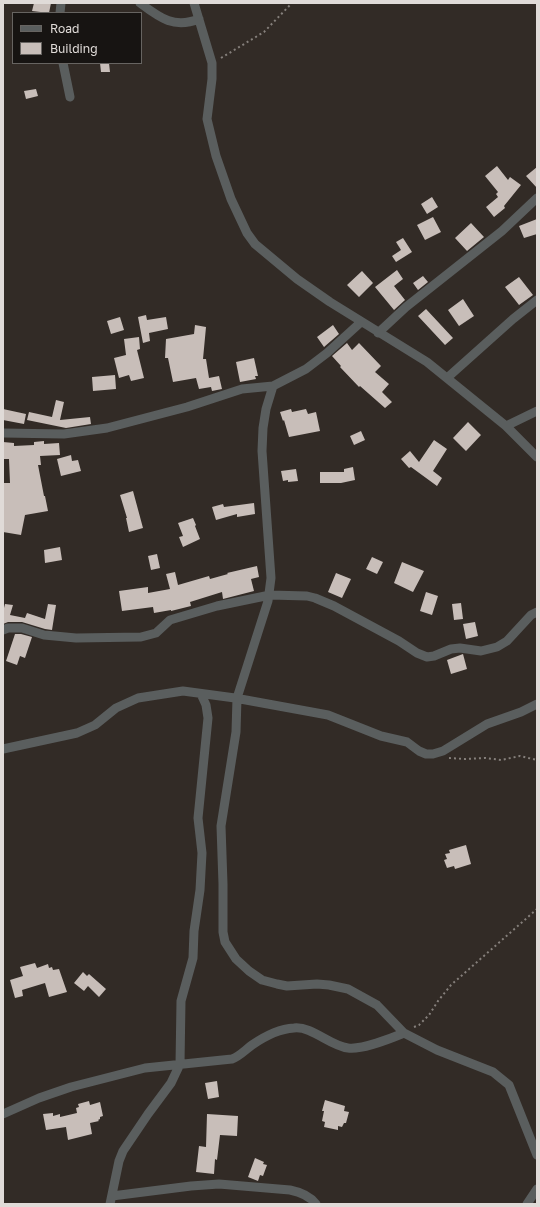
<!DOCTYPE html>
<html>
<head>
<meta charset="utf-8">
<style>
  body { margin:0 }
  #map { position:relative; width:540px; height:1207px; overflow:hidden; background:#322b26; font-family:"Golos Text",sans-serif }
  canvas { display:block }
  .frame { position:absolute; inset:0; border:4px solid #e0dbd8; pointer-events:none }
  .legend { position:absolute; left:12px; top:12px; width:130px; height:52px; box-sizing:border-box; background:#171412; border:1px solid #676461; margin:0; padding:5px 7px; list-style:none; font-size:12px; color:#e0dbd8 }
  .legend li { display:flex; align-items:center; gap:8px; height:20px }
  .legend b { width:20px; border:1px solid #676461 }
</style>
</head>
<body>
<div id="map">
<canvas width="540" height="1207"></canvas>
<div class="frame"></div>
<ul class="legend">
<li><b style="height:5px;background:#5a5e5e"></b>Road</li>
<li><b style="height:11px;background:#c8beb9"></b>Building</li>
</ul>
</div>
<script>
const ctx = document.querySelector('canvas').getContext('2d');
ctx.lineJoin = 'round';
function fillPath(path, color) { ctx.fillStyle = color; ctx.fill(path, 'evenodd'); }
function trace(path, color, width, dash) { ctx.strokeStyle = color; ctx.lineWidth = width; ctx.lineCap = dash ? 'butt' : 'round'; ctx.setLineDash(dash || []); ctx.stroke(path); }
fillPath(new Path2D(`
  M34 3H51L49 13 32 11Z
  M100 63H109L110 72H101Z
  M36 89 38 96 26 99 24 91Z
  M497 166 508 180 510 177 521 185 504 206 505 208 494 217 486 207 498 197 496 194 498 192 485 176Z
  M537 167V188L526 176Z
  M432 197 438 207 427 214 421 204Z
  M433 217 441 232 425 240 417 225Z
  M537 219V234L524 238 519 226Z
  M471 223 484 237 467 251 455 238Z
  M403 238 412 252 396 262 392 256 401 250 396 242Z
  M397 270 403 279 394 286 405 300 394 310 375 287Z
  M362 271 373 283 359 297 347 285Z
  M423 276 428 282 418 290 413 283Z
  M519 277 533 295 519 305 505 287Z
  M463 299 474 316 459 326 448 310Z
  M426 309 453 338 445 345 418 316Z
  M146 315 147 320 166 317 168 329 149 333 150 341 143 343 138 317Z
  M120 317 124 330 111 334 107 321Z
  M195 325 206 327 203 359H206L209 378 219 376 222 389 212 391 211 387 199 389 196 378 173 382 168 358H165L166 339 194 334Z
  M333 325 339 334 324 347 317 337Z
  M139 337 140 349 137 350 144 378 131 381 129 375 119 378 114 358 126 355 124 339Z
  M347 343 352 350 359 343 381 366 375 372 389 384 382 392 392 402 385 408 360 386 359 387 340 367 341 366 332 356Z
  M254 358 258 376H255L256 379 240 382 236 362Z
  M115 375 116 389 93 391 92 377Z
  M56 400 64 402 60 420 90 417 91 424 66 428 27 420 29 412 52 417Z
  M3 409 26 414 24 424 3 420Z
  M291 409 292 412 306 409 308 414 316 412 320 431 289 437 284 420 283 421 280 412Z
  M468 422 481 435 466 451 453 438Z
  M361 431 365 440 354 445 350 436Z
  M434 440 447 449 433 471 442 478 437 486 411 467 409 468 401 459 410 451 419 462Z
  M44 441V444L59 443 60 455 40 456 41 465H38L44 496H45L48 511 25 515 21 535 3 532V483H10L9 459H3V442L14 443V446L34 445V442Z
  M71 455 72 461 78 460 81 471 61 476 57 459Z
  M353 467 355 480 341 483H320V472H344V469Z
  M296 469 298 481 288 482V480L283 481 281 471Z
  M133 491 143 528 129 532 126 518H127L120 495Z
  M254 503 255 514 237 517V514L216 520 212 507 223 504 224 507Z
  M193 518 196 525 195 526 200 539 183 547 179 537 183 536 178 523Z
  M60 547 62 560 45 563 44 550Z
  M157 554 160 568 151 570 148 556Z
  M372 557 383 562 377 574 366 569Z
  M402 562 424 571 413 592 394 583Z
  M257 566 259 577 251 579 254 591 223 599 222 592 190 602 191 606 171 611V610L154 613 153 607 122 611 119 591 148 587V593L170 589 166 574 175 572 178 585 209 576 210 579 228 574 227 573Z
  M336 573 351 579 342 598 328 592Z
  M426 592 438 596 432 615 420 611Z
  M461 603 463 619 454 620 452 604Z
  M5 604 13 605 10 615 25 618 27 613 45 619 48 604 56 605 52 630 45 629 22 622H8L3 624V612Z
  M475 622 478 636 466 639 463 624Z
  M15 634H21L32 637 25 658 20 656 17 665 6 661Z
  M463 654 467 669 451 674 447 660Z
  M466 845 471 864 455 869 454 866 447 868 444 860 447 859 445 854 450 853 449 850Z
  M35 963 37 968 48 964 49 968 52 967 53 970 59 969 67 992 49 997 45 983 22 990 23 996 15 998 10 980 23 976 20 967Z
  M83 972 87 976 89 974 106 989 99 997 88 986 84 991 74 983Z
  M217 1081 219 1097 208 1099 205 1083Z
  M325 1100 345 1106 344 1111 349 1112 346 1123H344L342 1127 338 1126V1130L324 1127 325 1122 322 1121 324 1111H322Z
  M89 1101 90 1105 100 1102 103 1116 100 1117V1119L98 1120 99 1121 90 1123 92 1134 68 1140 66 1127 46 1130 43 1114 53 1113V1116L60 1114V1117L77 1113 76 1108 79 1107 78 1104Z
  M207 1114 238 1116 237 1136 220 1135 217 1160 215 1159 214 1174 196 1172 199 1146 206 1147Z
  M255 1158 264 1162 263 1164 267 1165 263 1176 260 1175 258 1181 248 1177Z`), '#c8beb9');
trace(new Path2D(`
  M221 58 264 32 292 3
  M449 758 465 759 485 758 501 760 520 756 537 760
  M414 1027 419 1025 429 1015 438 1001 451 985 537 909`), '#86807c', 2, [2, 3]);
trace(new Path2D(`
  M140 3C160 18 174 29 199 19
  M194 3 212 63V79L207 119 216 156 231 199 247 233 255 244 297 279 330 302 427 362 506 426 537 457
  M60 13 61 3
  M63 63 70 97
  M378 333 406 307 502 231 537 198
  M447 378 513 319 537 300
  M273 386 266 409 263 428 262 451 271 578 268 601 237 698 236 732 221 826 223 884V932L225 942 236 959 249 971 262 980 277 984 287 986 317 984 329 985 348 989 377 1005 404 1033 437 1050 493 1072 509 1085 537 1155
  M506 426 537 411
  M3 433 64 434 107 428 187 407 242 389 273 386 306 369 327 353 361 322
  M3 630 8 628H22L44 635 76 638 141 637 156 633 170 620 217 606 270 595 307 596 315 598 334 606 399 641 417 653 427 657 434 656 451 649 460 648 481 651 497 647 507 641 531 615 537 612
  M3 749 77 733 95 725 116 708 138 698 183 691 235 698 328 715 381 736 407 742 419 751 426 754H433L443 751 487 724 521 712 537 704
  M3 1114 39 1098 71 1087 145 1068 232 1059C240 1056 245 1050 252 1045 265 1036 278 1029 294 1028 312 1026 330 1046 348 1048 361 1050 392 1038 404 1033
  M112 1196 191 1186 219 1184 290 1190C300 1192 309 1195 316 1204
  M110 1204 119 1161 123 1151 148 1114 171 1083 180 1064 181 1001 193 958 194 931 200 890 202 853 198 818 208 718 206 705 201 694
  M527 1204 537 1189`), '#5a5e5e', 9);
</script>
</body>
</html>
